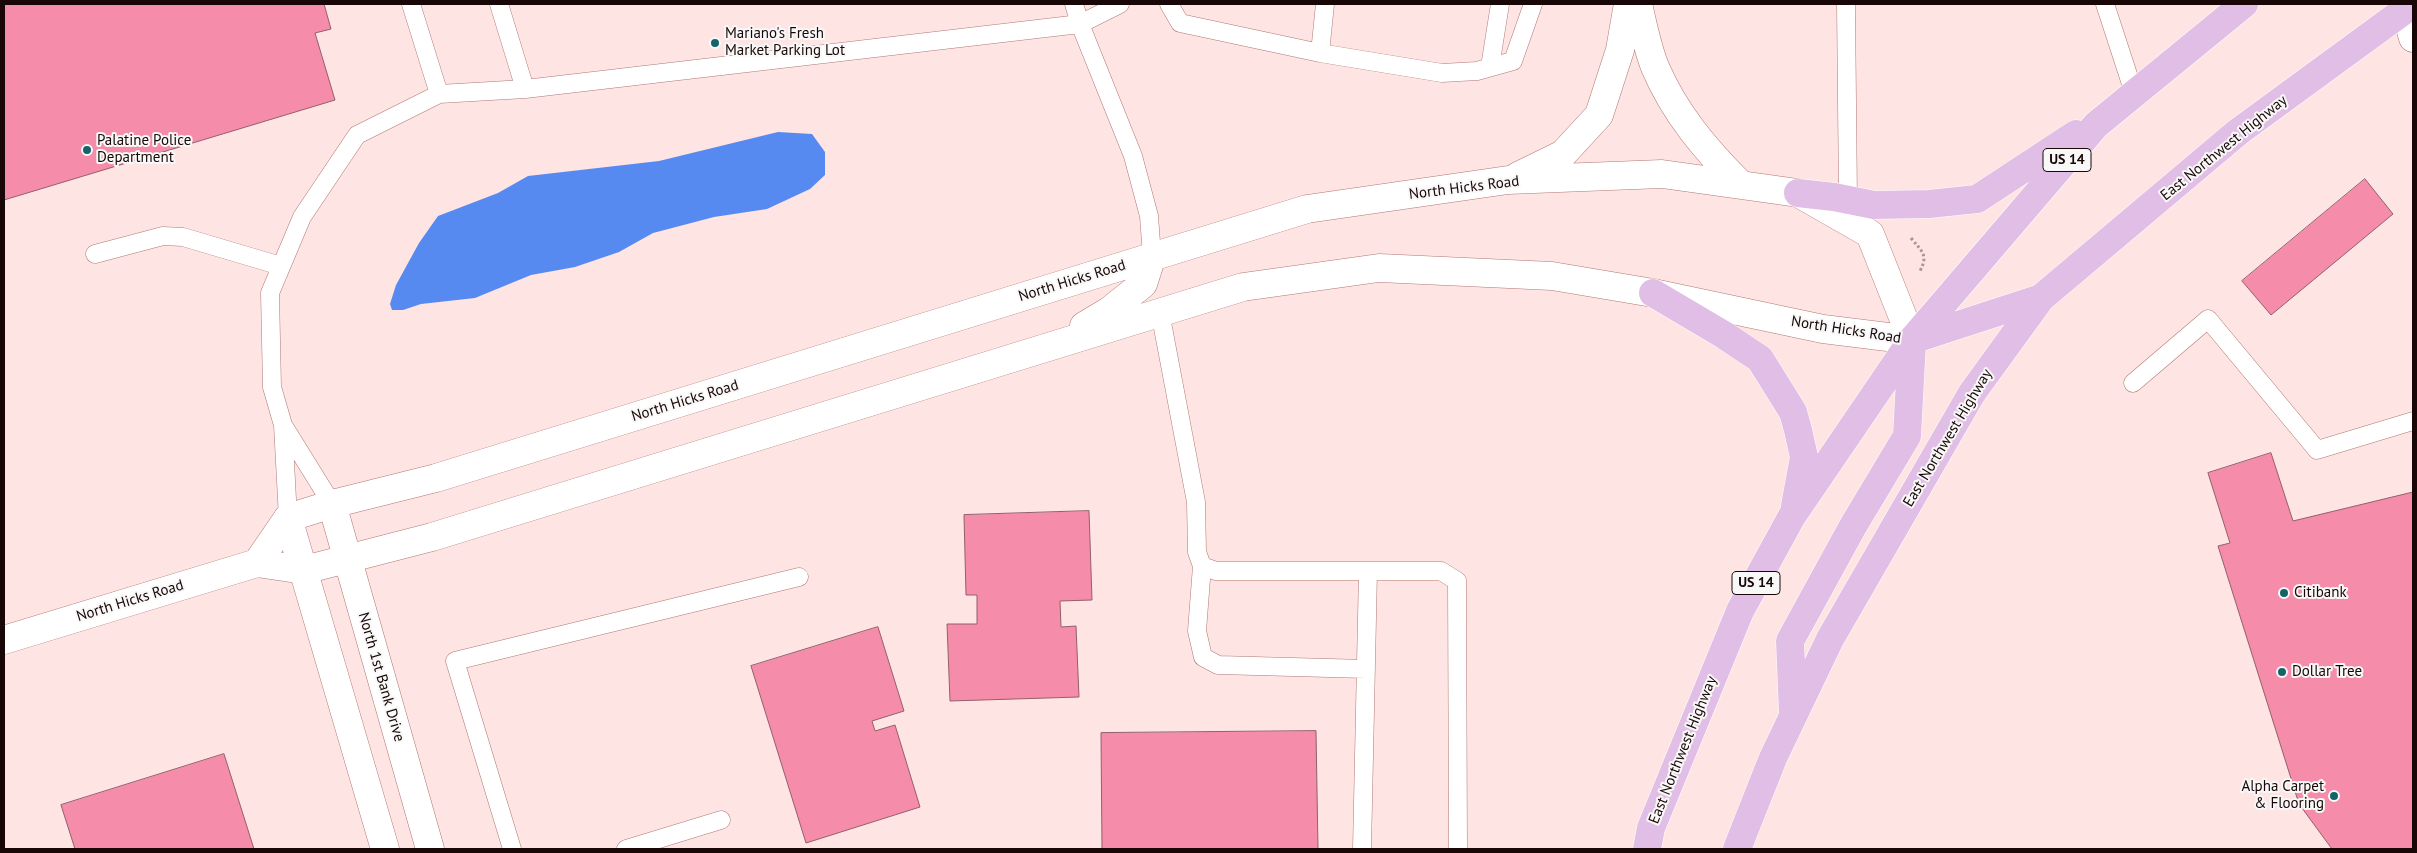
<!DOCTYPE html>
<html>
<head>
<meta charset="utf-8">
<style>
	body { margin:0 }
	#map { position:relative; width:2417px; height:853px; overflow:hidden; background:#fee4e2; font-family:"PT Sans",sans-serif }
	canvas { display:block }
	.frame { position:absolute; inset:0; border:5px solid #190606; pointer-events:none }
</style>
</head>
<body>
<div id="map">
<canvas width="2417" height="853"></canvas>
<div class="frame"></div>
</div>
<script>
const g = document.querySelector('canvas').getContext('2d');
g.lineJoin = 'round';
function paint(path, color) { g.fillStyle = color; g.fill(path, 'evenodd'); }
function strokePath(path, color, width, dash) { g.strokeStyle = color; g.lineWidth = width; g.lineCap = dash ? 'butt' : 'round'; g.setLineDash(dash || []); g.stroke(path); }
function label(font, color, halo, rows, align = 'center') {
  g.font = font + ' "PT Sans",sans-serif'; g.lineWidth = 4; g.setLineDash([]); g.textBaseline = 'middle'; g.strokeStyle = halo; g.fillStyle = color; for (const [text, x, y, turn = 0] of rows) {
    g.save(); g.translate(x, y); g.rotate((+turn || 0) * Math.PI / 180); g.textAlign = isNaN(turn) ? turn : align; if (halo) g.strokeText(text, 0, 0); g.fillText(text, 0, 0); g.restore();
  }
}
const water = new Path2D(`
	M778,132L812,134L825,152V175L810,189L767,209L714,217L653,233L619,252L575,267L531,275L475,298L421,304L403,310H392L390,304L396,285L419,243L438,216L498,193L528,176L659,161Z`);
const building = new Path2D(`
	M4,4H324L331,29L315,33L335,100L4,200Z
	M2365,179L2393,214L2271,315L2242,281Z
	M2271,453L2293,521L2413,492V849H2332L2299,804L2218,546L2230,543L2208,473Z
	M1089,511L1092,600L1060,601L1061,627L1076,626L1079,697L950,701L947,624H977V595H966L964,515Z
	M878,627L904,711L872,721L875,731L895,725L920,807L806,843L751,666Z
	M1316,731L1318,849H1102L1101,733Z
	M224,754L254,849H75L61,805Z`);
const path = new Path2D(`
	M1911,238C1921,251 1929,254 1920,271`);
const lane = new Path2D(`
	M411,4L439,94
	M499,4L525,89
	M1074,4L1080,24L1133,156L1149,216L1152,256
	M1169,4L1180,23L1320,53L1325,4
	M1846,4L1848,200
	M2105,4L2134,93
	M1320,53L1442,73L1477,71L1513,61L1533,4
	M1490,67L1500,4
	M95,254L163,236L183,237L281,266
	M1160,312L1196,502L1197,552L1202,566L1216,571H1441L1457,581L1458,849
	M2133,383L2208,319L2317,450L2413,421
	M283,425L332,504
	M288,518L283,425L272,387L270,293L302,217L357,135L439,94L525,89L1080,24L1120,4
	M1202,566L1197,631L1203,657L1218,665L1366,669
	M512,849L455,661L799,577
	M626,849L721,820
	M1362,849L1368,571`);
const street = new Path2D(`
	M2405,10L2413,38
	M332,504L430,849
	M288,518L385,849`);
const secondary = new Path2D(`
	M1638,4C1643,25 1647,47 1655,67C1675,114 1706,150 1741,185
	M1518,176L1563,154L1599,115L1620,50L1628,4
	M1084,326L1109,311L1143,284L1152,256
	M4,640L257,563L304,570L432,537L1243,287L1379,268L1552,276L1653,293L1823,329L1912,340L1870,234L1798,193L1662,174L1508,180L1307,209L436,478L332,504L288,518L257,563`);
const primary = new Path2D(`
	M1798,193L1834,197L1874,205L1929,204L1977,199L2076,134
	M1653,293L1724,335L1760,359L1793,412L1798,430L1804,457L1795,506
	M1912,340L2041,298
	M1793,713L1790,641L1853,526L1907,436L1912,342
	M1647,849L1651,828L1740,611L1792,516L1912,340L2096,125L2244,4
	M1737,849L1773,758L1830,639L1972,393L2041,298L2238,132L2413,4`);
const markers = [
	[715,43,5,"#146369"],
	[87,150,5,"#146369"],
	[2284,593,5,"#146369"],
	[2282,672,5,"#146369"],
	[2334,796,5,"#146369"]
];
const shields = [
	[2067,160,48],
	[1756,583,48]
];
const shieldNames = [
	["US 14",2067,160],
	["US 14",1756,583]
];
const poiNames = [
	["Mariano's Fresh",725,34],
	["Market Parking Lot",725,51],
	["Palatine Police",97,141],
	["Department",97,158],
	["Citibank",2294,593],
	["Dollar Tree",2292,672],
	["Alpha Carpet",2324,787,"right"],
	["& Flooring",2324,804,"right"]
];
const streetNames = [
	["East Northwest Highway",2224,148,-39],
	["North Hicks Road",1464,188,-7],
	["North Hicks Road",1072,281,-17],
	["North Hicks Road",1846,330,9],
	["North Hicks Road",685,401,-17],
	["East Northwest Highway",1948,438,-59],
	["North Hicks Road",130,601,-17],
	["North 1st Bank Drive",381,677,74],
	["East Northwest Highway",1683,750,-68]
];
paint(water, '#578af0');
paint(building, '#f58ca9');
strokePath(building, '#945e6c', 1);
strokePath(lane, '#b17874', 19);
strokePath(street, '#b17874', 29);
strokePath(secondary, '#b17874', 29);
strokePath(primary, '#fff', 29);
strokePath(path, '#ac9594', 3, [2.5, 2.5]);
strokePath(lane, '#fff', 18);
strokePath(street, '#fff', 28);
strokePath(secondary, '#fff', 28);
strokePath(primary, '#e1bee5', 28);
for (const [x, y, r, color] of markers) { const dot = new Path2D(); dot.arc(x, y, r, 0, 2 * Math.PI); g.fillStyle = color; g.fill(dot); strokePath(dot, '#f8f8f8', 2); }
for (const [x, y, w] of shields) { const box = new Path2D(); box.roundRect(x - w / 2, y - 11.5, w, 23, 4); g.fillStyle = '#f8f8f8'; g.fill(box); strokePath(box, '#190606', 1); }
label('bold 14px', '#190606', null, shieldNames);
label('15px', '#190606', '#f8f8f8', poiNames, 'left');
label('15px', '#190606', '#f8f8f8', streetNames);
</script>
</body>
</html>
